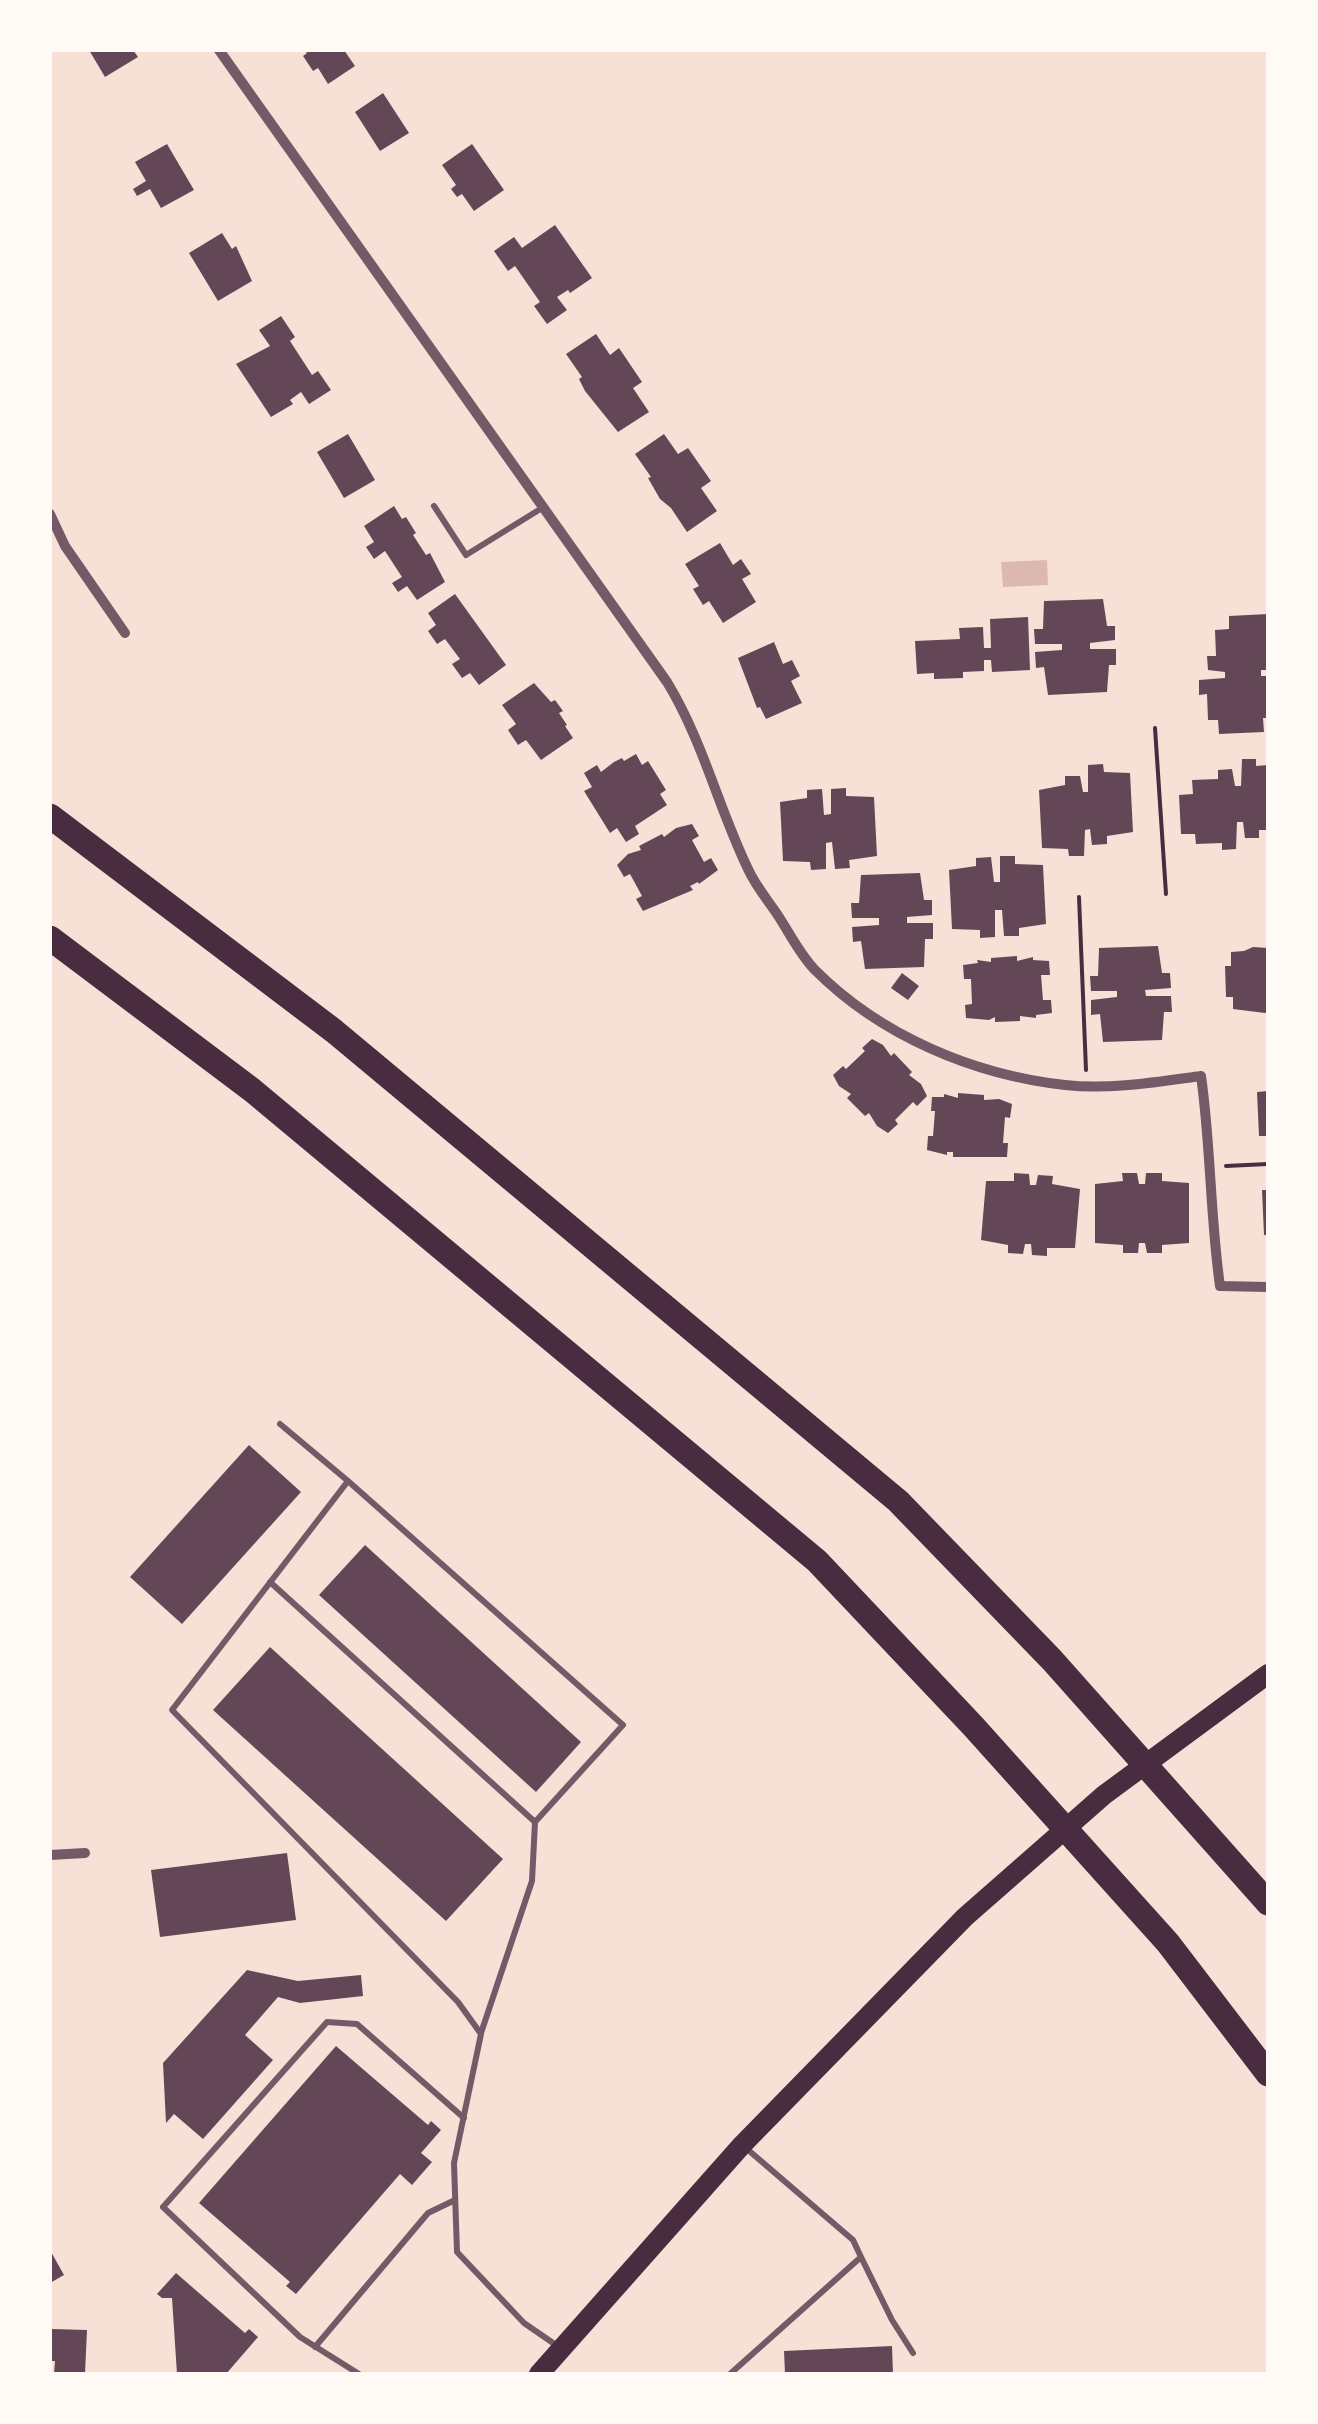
<!DOCTYPE html>
<html>
<head>
<meta charset="utf-8">
<style>
	body { margin:0 }
	#map { position:relative; width:1318px; height:2424px; overflow:hidden; background:#f7e1d7; font-family:"Open Sans",sans-serif }
	canvas { display:block }
	.frame { position:absolute; inset:0; border:52px solid #fffaf5; pointer-events:none }
</style>
</head>
<body>
<div id="map">
<canvas width="1318" height="2424"></canvas>
<div class="frame"></div>
</div>
<script>
const g = document.querySelector('canvas').getContext('2d');
g.lineJoin = 'round';
function paint(path, color) { g.fillStyle = color; g.fill(path, 'evenodd'); }
function strokePath(path, color, width, dash) { g.strokeStyle = color; g.lineWidth = width; g.lineCap = dash ? 'butt' : 'round'; g.setLineDash(dash || []); g.stroke(path); }
const water = new Path2D(`
	M1047,560L1048,585L1003,587L1001,562Z`);
const building = new Path2D(`
	M89,50H133L138,57L105,77Z
	M305,50H344L355,66L328,84L318,68L313,71L303,56L307,53Z
	M383,93L409,133L380,151L355,112Z
	M167,144L194,190L161,208L150,189L137,196L133,189L146,181L135,162Z
	M472,144L504,190L474,211L462,194L457,197L451,189L456,185L442,165Z
	M555,225L592,278L570,293L568,290L557,297L567,310L547,324L534,306L540,302L515,266L508,271L494,251L514,237L522,248Z
	M222,233L232,249L236,246L252,281L218,301L189,253Z
	M281,316L295,337L290,341L312,375L318,371L331,390L309,404L301,392L290,400L293,404L271,417L236,364L270,346L259,330Z
	M596,334L610,355L619,348L642,382L633,388L649,412L618,432L585,391L579,379L582,377L566,354Z
	M348,434L375,480L344,498L317,452Z
	M664,434L678,454L688,448L711,481L701,488L717,511L687,532L671,508L660,499L648,478L651,477L635,454Z
	M394,506L402,519L406,517L416,533L413,535L426,555L430,553L445,582L417,600L407,586L398,592L392,583L402,577L385,551L374,559L366,547L374,542L364,526Z
	M720,543L733,565L741,559L751,574L742,579L756,602L723,623L709,601L703,605L693,589L699,586L685,564Z
	M455,594L506,665L479,685L470,673L462,678L452,664L460,659L445,639L437,644L428,631L436,625L428,613Z
	M1103,599L1107,626H1115V640L1090,643V649H1116V665H1109L1107,692L1048,695L1044,667L1036,668L1035,652L1062,650V644H1035L1034,629H1043L1044,601Z
	M1268,614V670H1261V676H1268V718H1263L1264,732L1219,734L1218,720H1208L1207,694L1199,695V680L1225,678V672L1208,670L1207,656H1216L1215,630L1229,629V616Z
	M1028,617L1030,670L992,672L991,660H984V671L963,672V678L934,679V673L917,674L915,641L960,639L959,628L983,627L984,648H991L990,619Z
	M774,642L783,664L792,660L800,676L791,681L802,703L766,719L760,707L757,708L738,658Z
	M534,683L551,702L555,700L563,711L559,713L567,725L565,726L573,738L541,760L526,740L518,745L508,730L516,724L502,705Z
	M636,754L642,765L648,761L666,790L660,794L667,805L635,826L639,834L626,842L617,828L610,833L584,791L592,787L584,773L597,765L601,772L614,762L622,758L624,761Z
	M1242,759H1256V766L1268,765V830H1259V838H1245L1243,822H1237L1236,849L1222,850V843L1196,844L1195,834H1181L1179,795L1193,794L1192,780L1218,779V770L1232,769L1235,786H1241Z
	M1103,764L1104,772L1130,773L1133,832L1107,836V844L1092,845L1090,829L1085,830L1084,856H1069L1068,849L1042,848L1039,790L1065,785V776H1080L1083,792H1088V765Z
	M846,788V796L874,797L877,856L849,860L850,868L835,869L832,842L826,843V869L811,870L810,862L783,861L780,802L807,798V790L822,789L824,815L831,814V789Z
	M692,824L699,836L692,840L704,862L711,858L718,870L699,884L698,882L690,886L693,890L643,911L636,899L642,896L630,874L624,877L617,865L628,854L641,850L639,846L662,834L664,837L676,828Z
	M1000,856H1015V864L1043,865L1046,924L1019,928V936H1004L1002,910H995V937L980,938V930L952,929L949,870L976,866V858L991,857L994,882H1000Z
	M920,873L924,900H932V915L907,917V923H933V939H925L924,967L865,969L861,941L853,942L852,927L879,925V918H852L851,903H859L861,875Z
	M1158,946L1162,973H1170L1171,988L1145,990L1146,996H1171L1172,1012H1164L1162,1040L1103,1042L1100,1014L1091,1015V1000L1117,997V991H1091L1090,976H1098L1099,948Z
	M1253,947L1268,948V1012L1265,1013L1233,1009V997H1226L1225,966H1231V952L1244,951Z
	M1017,956V961L1033,957V960L1049,961L1050,975H1041L1043,1000H1051L1052,1013L1036,1015V1018L1020,1016V1021L995,1022V1017L989,1020L966,1018L965,1005L972,1004L971,979H964L963,965L978,963L977,960L991,962V958Z
	M902,973L919,986L908,1000L891,988Z
	M872,1039L883,1045L891,1056L894,1053L912,1072L909,1075L921,1084L927,1096L917,1106L913,1102L895,1120L898,1124L888,1133L877,1126L869,1113L865,1116L847,1098L851,1094L839,1086L833,1075L843,1066L846,1069L865,1051L862,1048Z
	M1268,1091V1136H1259L1257,1092Z
	M958,1093L984,1095V1100L999,1099L1012,1104L1010,1118L1005,1117L1003,1143H1008L1007,1157H953V1152H947V1155L927,1150L928,1136H933L935,1111H931L932,1097H944V1094L958,1098Z
	M1014,1173L1029,1174L1030,1185H1036L1038,1175L1053,1176L1052,1184L1080,1189L1075,1248H1047V1256L1032,1255L1031,1244H1025L1023,1254L1008,1253V1245L981,1240L986,1181H1014Z
	M1122,1173H1137L1139,1184H1145L1146,1173H1162V1181L1189,1183V1243L1162,1245V1253H1147L1145,1243H1139L1138,1253H1123V1245L1095,1243V1184L1123,1181Z
	M1262,1190H1268V1235H1264Z
	M249,1445L301,1492L182,1624L130,1577Z
	M365,1545L581,1742L536,1792L319,1595Z
	M270,1647L503,1859L446,1921L213,1710Z
	M287,1853L296,1920L160,1937L151,1870Z
	M247,1970L298,1981L361,1975L363,1996L300,2003L278,1997L245,2035L273,2060L203,2139L174,2114L166,2123L163,2063Z
	M336,2046L428,2125L431,2121L441,2130L421,2153L432,2162L412,2185L400,2174L296,2294L286,2286L290,2282L199,2203Z
	M50,2250L64,2275L50,2283Z
	M176,2273L245,2333L249,2329L258,2337L226,2374H177L172,2298H162L157,2294Z
	M52,2329L87,2330L85,2374H54L55,2361H51Z
	M892,2346L893,2374H785L784,2351Z`);
const path = new Path2D(`
	M1155,728L1166,894
	M1079,897L1086,1070
	M1226,1166L1268,1164`);
const service = new Path2D(`
	M434,506L466,555L542,508
	M280,1424L348,1481L172,1710L458,2002L481,2034L454,2163L457,2252L524,2323L556,2345
	M270,1582L535,1822L623,1725L348,1481
	M481,2033L532,1881L535,1822
	M861,2257L892,2320L913,2353
	M315,2347L428,2213L455,2200
	M359,2374L300,2337L163,2207L327,2022L357,2024L464,2118
	M730,2374L861,2257L853,2240L747,2149`);
const minor = new Path2D(`
	M219,50L667,682C703,741 718,807 748,869C755,885 767,899 777,914C789,932 800,955 815,970C881,1036 974,1075 1065,1085C1110,1090 1157,1082 1201,1076C1211,1146 1210,1216 1220,1286L1268,1287
	M50,514L65,546L125,633
	M50,1855L85,1853`);
const secondary = new Path2D(`
	M539,2374L742,2145L965,1917L1104,1795L1268,1674`);
const motorway = new Path2D(`
	M50,816L334,1031L898,1501L1052,1660L1268,1903
	M50,938L252,1090L817,1561L973,1726L1168,1943L1268,2074`);
paint(water, '#dcb8b0');
paint(building, '#644757');
strokePath(path, '#4a2c40', 4);
strokePath(service, '#755966', 6);
strokePath(minor, '#755966', 10);
strokePath(secondary, '#4a2c40', 20);
strokePath(motorway, '#4a2c40', 25);
</script>
</body>
</html>
